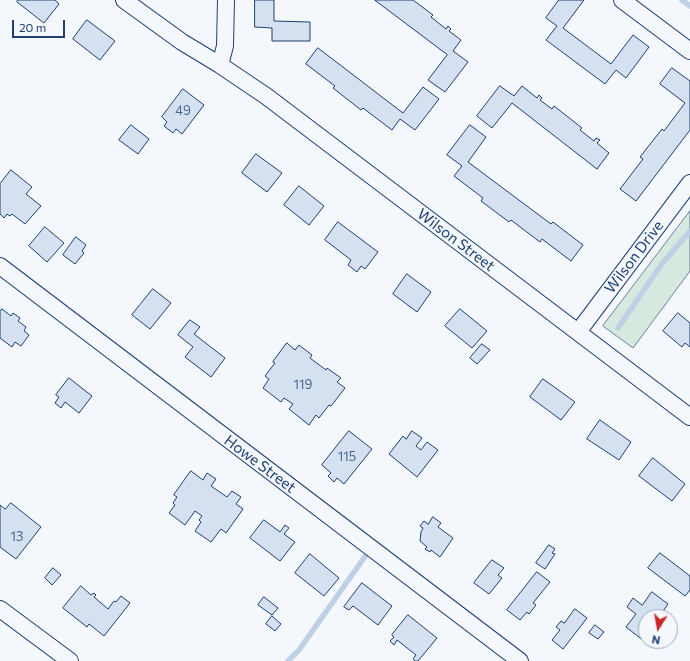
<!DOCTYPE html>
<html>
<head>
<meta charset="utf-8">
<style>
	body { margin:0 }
	#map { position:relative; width:690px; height:661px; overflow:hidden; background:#f4f7fb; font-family:Commissioner,sans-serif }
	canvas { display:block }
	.north { position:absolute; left:638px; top:609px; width:40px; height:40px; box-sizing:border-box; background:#f4f7fb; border:1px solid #9eadc5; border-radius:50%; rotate:191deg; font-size:11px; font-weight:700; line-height:16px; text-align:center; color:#1d3f73 }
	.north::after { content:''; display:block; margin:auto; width:14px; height:18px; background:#c62828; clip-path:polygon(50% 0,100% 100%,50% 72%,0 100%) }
	.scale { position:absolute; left:12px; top:20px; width:53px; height:18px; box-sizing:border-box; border:2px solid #1d3f73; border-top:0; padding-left:5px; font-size:12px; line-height:14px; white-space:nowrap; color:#1d3f73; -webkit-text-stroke:3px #f4f7fb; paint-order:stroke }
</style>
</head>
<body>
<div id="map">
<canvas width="690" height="661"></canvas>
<div class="north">N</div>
<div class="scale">20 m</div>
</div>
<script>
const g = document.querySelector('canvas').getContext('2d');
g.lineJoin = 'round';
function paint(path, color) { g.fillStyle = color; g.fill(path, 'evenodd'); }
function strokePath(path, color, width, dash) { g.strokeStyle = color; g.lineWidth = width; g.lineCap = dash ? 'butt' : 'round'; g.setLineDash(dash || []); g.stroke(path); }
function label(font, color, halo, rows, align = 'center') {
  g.font = font + ' Commissioner,sans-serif'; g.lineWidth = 3; g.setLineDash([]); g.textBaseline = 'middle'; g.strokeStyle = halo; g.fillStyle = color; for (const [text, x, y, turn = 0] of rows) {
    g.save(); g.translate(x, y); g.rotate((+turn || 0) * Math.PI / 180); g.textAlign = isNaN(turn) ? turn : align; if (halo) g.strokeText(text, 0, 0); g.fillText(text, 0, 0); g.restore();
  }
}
const green = new Path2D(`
	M690,211V271L633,348L603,326Z`);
const stream = new Path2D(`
	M682,0L690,6
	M618,328L661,265L690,231
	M288,661L299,650L371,548`);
const building = new Path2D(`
	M18,0H55L59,4L44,23L17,2Z
	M255,0H274V21L310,22V41H272V28L255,27Z
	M375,0H413L433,15L431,17L446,29L448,26L451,29L449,31L461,40L453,51L468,62L445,92L428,80L447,55Z
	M559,0H584L563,28L611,64L633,35L649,47L626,78L616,70L605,84L546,40L557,26L546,18Z
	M87,20L115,41L100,60L73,39Z
	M318,48L403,113L423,87L439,99L415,130L400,119L392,130L363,108L361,110L333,88L335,86L306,64Z
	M672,68L690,81V130L636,201L620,189L643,159L640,157L662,129L664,131L685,103L660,84Z
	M500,86L514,96L522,86L537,98L539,95L542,98L540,100L552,109L554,106L582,128L580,130L594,141L596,138L600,140L597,143L609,153L597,169L512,103L492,128L477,116Z
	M183,89L204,105L182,134L176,129L173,133L164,126L167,122L162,117Z
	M131,125L149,139L138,154L119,140Z
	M470,125L486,137L468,162L551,224L553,222L583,245L571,261L542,239L540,242L511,220L509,222L481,201L483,198L454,176L462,166L447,155Z
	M256,154L282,173L267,192L242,173Z
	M11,170L32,187L26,194L41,206L25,224L12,214L10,216L7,214L4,218L0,214V184Z
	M299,186L324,206L309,225L284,205Z
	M338,222L378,252L365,269L361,266L357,272L348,265L351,260L325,240Z
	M45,227L64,243L47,262L29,246Z
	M76,237L86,245L82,251L84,253L75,264L63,255Z
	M407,274L431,292L417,312L393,294Z
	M153,289L171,303L150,329L132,315Z
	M2,309L11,316L13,313L20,318L18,321L26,327L24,331L29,335L21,346L15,342L12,347L0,338V312Z
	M460,309L487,331L472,348L445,326Z
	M678,313L690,323V347L685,343L682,347L663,331Z
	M190,320L200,327L194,334L225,358L211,377L185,357L193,347L178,335Z
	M287,343L295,350L299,345L312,355L310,358L326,370L327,368L341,378L337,382L345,388L331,406L329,405L319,418L316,415L309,425L289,409L293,404L284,398L281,402L263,388L269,379L265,376L275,363L273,362Z
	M482,344L490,350L477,364L470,358Z
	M69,378L92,396L79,413L65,402L61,408L55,403L59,397L56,395Z
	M543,379L575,402L561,420L530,397Z
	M600,420L631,442L619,460L587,439Z
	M349,431L372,449L344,484L337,478L334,482L328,476L331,473L322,465Z
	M412,431L422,438L416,446L421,450L427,442L438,450L417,477L389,454L403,436L406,439Z
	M653,458L685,484L672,501L639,476Z
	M191,471L203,480L207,473L216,479L211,486L227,497L232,491L241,497L236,504L243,509L226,533L221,529L211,542L195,531L201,522L199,520L202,516L195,511L185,525L169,513L175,505L173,503L177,497L174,495Z
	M11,503L41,527L16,559L0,547V505L5,509Z
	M433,517L441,523L438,527L453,538L440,557L431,550L430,552L425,549L427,547L420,541L421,532L423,528L420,526L424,521L428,524Z
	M264,520L280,532L285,525L289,528L284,534L295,542L280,561L250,538Z
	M549,545L555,549L552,553L555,554L545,569L536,563Z
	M660,553L690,576V590L685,596L648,568Z
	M310,554L339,578L324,596L295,573Z
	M492,560L504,568L498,575L502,578L489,594L474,583Z
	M53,568L61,575L52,585L45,578Z
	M537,572L550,582L533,603L536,605L529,614L527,612L520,620L507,610Z
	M362,583L392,606L378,625L353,606L349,610L344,607Z
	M81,586L91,595L94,593L96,595L94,597L108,609L114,601L116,602L121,596L130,603L104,636L89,624L87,627L63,608Z
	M652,592L668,604L659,617H646V638L644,641L626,627L636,614L627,607L633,598L642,605Z
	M264,597L278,608L272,615L258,605Z
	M575,609L587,618L563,649L552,640L560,630L556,627L561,621L564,623Z
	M408,615L437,638L418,661H415L413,659L416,655L397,640L394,645L390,641L394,637L392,635Z
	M272,616L281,624L275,631L266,624Z
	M595,625L604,632L598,639L589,633Z`);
const minor = new Path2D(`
	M124,0L182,42L220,65L266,96L690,417
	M622,0L690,51
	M220,65L225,46L226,0
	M0,266L520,661
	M578,332L690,183
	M0,609L70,661`);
const numberNames = [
	["49",183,111],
	["119",303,385],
	["115",347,457],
	["13",17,537]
];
const streetNames = [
	["Wilson Street",456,240,37],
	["Wilson Drive",634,257,-53],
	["Howe Street",260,464,37]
];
paint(green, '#d7e8df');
strokePath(green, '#687fa3', 1);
strokePath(stream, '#bed0e5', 5.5);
paint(building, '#d5e0f0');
strokePath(building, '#1d3f73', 1);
strokePath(minor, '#1d3f73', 18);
strokePath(minor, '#f4f7fb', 16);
label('13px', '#4b6792', null, numberNames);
label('15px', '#1d3f73', '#f4f7fb', streetNames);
</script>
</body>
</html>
